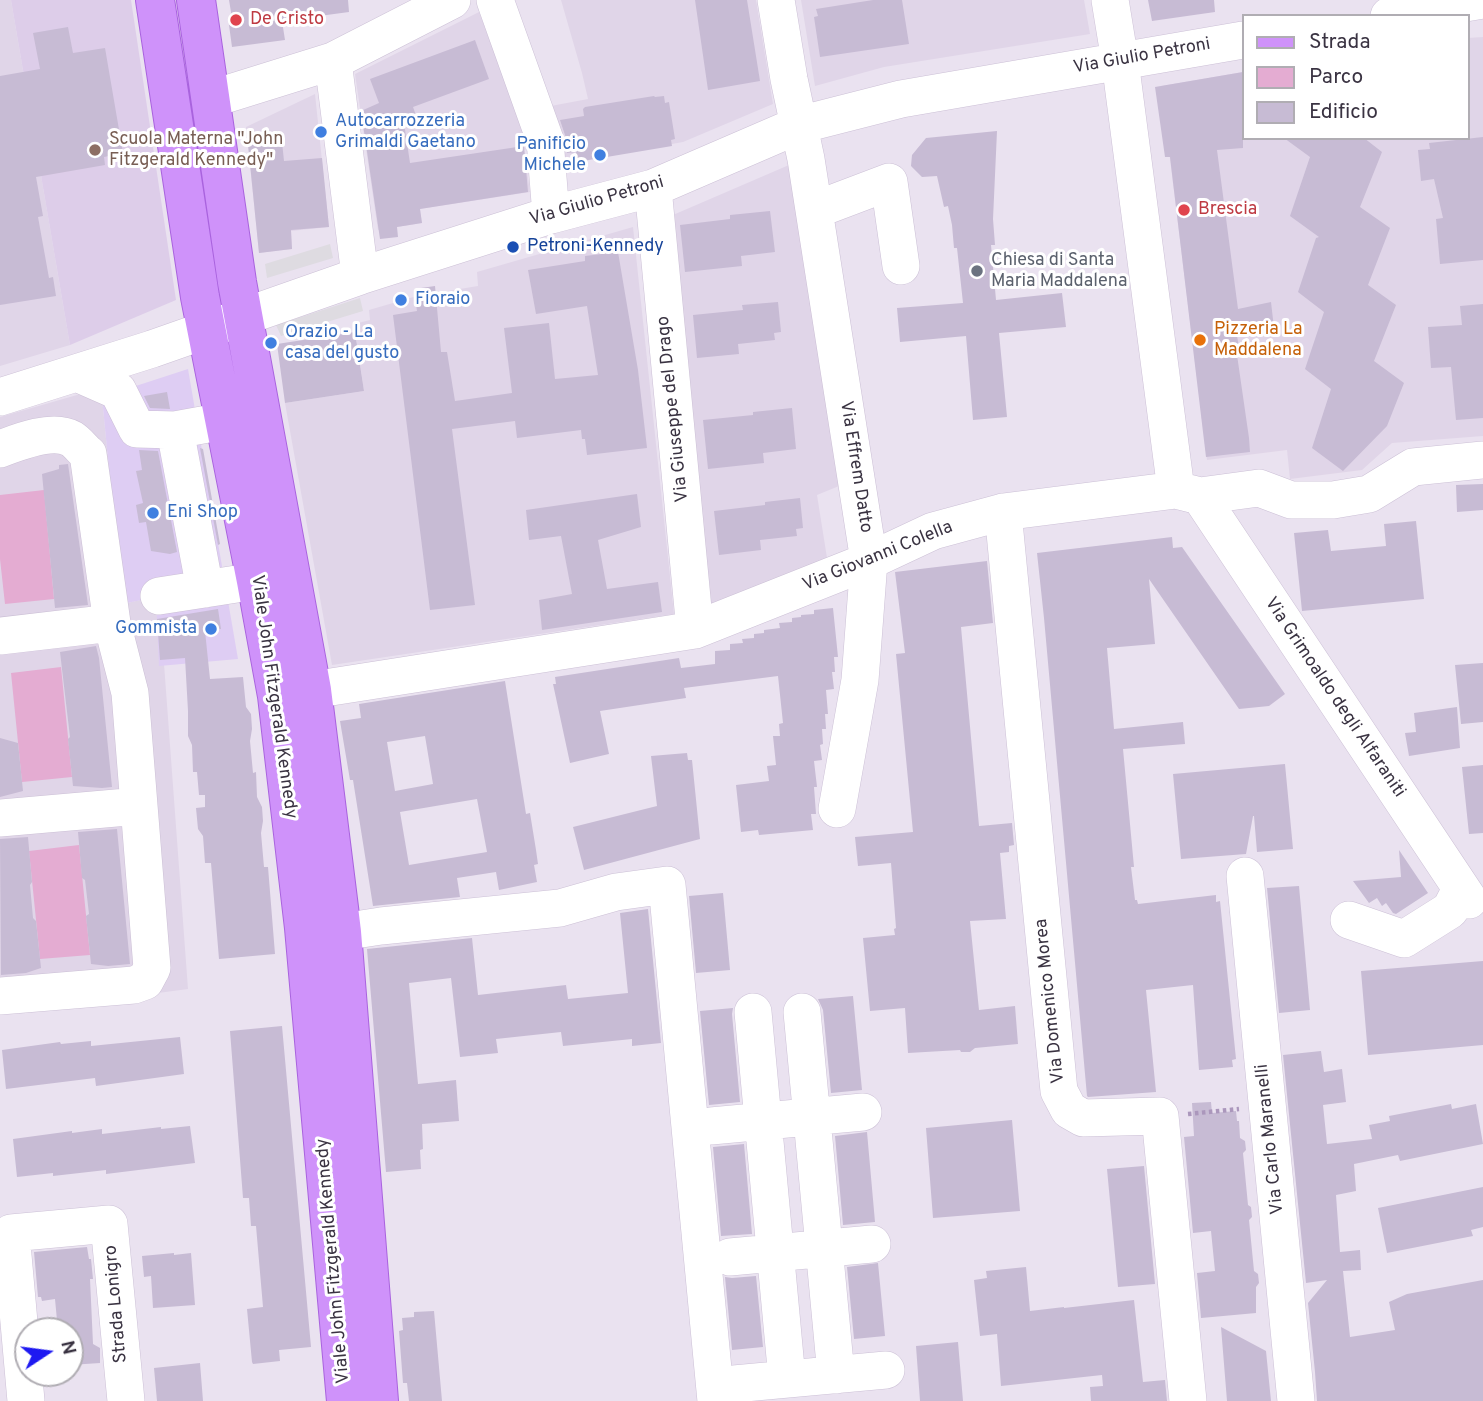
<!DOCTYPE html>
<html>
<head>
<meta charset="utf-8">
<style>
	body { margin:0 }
	#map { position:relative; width:1483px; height:1401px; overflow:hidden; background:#eae2f0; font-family:Overpass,sans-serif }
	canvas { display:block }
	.legend { position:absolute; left:1242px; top:14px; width:228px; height:126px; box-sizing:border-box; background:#fff; border:2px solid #b0adb3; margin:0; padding:9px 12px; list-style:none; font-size:21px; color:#3a3342 }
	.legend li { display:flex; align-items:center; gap:14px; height:35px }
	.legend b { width:35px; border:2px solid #b0adb3 }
	.north { position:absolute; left:14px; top:1317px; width:70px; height:70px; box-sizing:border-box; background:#fff; border:2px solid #b0adb3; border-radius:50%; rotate:77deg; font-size:19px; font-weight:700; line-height:28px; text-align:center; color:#3a3342 }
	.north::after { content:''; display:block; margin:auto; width:24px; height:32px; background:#1e19f1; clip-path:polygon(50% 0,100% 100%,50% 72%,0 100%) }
</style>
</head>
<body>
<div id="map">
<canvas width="1483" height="1401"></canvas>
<ul class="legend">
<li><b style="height:9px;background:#cf92fa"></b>Strada</li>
<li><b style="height:19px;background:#e4acd2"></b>Parco</li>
<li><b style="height:19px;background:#c7bbd4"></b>Edificio</li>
</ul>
<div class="north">N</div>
</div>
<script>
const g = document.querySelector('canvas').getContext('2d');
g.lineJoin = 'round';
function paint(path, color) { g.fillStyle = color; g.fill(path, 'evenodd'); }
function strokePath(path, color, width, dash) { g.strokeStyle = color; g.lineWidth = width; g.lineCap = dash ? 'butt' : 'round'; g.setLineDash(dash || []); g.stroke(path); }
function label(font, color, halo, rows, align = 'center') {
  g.font = font + ' Overpass,sans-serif'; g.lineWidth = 6; g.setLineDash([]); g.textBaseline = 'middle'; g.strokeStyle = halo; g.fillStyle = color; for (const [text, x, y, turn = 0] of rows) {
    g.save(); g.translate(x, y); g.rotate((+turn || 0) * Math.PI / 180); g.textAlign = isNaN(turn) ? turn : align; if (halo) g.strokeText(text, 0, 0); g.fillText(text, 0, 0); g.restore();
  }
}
const residential = new Path2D(`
	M0,0H11L70,345L0,366Z
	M561,0H756L773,104L683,142L557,165L540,108L588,99L582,73Z
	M801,0H1084L1090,34L884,67L815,86Z
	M479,12L531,149L524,150L530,192L420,209L422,223L378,230L355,74Z
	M1483,37V436L1392,443L1362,470L1290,479L1287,450L1207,460L1161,86L1243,72V138H1467V38Z
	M315,94L329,227L291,231L292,249L259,253L246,127Z
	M789,165L839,486L817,495L827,558L708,605L666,218Z
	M633,227L674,614L332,665L285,403L364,391L354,324L370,320L369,310L417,296L478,286L477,272Z
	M91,391L102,397L122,604L159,596L188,989L0,1014V417Z`);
const commercial = new Path2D(`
	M188,369L238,659L159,666L156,597L122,604L102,397Z`);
const education = new Path2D(`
	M11,0H131L176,300L70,345Z`);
const green = new Path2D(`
	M44,490L54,599L5,604L0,559V495Z
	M61,667L72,777L22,782L11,673Z
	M79,845L90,955L40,959L29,851Z`);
const parking = new Path2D(`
	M330,244L333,258L267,278L265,264Z
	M360,298L363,311L281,336L276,325Z`);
const building = new Path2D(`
	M229,0H348L349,12L282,21L285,40L232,47L229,25L233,24Z
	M695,0H747L760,81L708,90Z
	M873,0H902L909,44L820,57L814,17L818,16L816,9Z
	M1148,0H1214L1215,12L1152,21Z
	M68,27L73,53L105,48L123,153L104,157L105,165L36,177L43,216L38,217L49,278L53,277L56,296L0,305V76L40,69L33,33Z
	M475,40L489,79L413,107L417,118L404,123L410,163L524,146L528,192L420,209L422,223L397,227L398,237L380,239L361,111L379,103L370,79Z
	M1243,72V148L1217,150L1238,309L1271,302L1274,328L1237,336L1239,347L1236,348L1249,438L1250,452L1206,457L1170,157H1165L1155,87Z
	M654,96L655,97L664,96L665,103L669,102L675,139L671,140L672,146L577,162L576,152L567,153L566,138L560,120L584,116L583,109L585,107Z
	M997,131L993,219L995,245H991L996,300L1062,293L1066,327L999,333L1007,417L973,420L966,336L900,342L897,308L963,303L957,248H954L952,225L948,206L944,207L937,176L922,177L911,166L912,155L926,138Z
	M1483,137V260L1440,264L1436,219L1443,218L1434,179L1421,181L1418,150L1430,149L1429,143Z
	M1284,138H1364L1382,152L1360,207L1390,228L1368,285L1396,305L1374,361L1404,383L1387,426L1343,471L1312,448L1331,389L1305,369L1324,312L1298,292L1316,238L1319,237L1290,216L1310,157Z
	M282,142L284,161L322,158L329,227L291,230L292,249L259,253L248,144Z
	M770,211L775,252L741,256L742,266L685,272L680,225L730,219V215Z
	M618,252L638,370L647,448L587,455L585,439H582L581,430L517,438L515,421L452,429L475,605L430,610L393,315L417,311L414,289L435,286L441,352H447L455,401L512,393L504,328L549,323L555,379L598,375L587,306L536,314L528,270L585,261V256Z
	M778,302L781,332L774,333L775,340L738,344L739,354L697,358L693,315L743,310L742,305Z
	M1483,304V418L1456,420L1451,367L1431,368L1428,327L1462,325L1460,306Z
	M355,332L364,391L285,403L277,344Z
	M167,392L170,409L150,408L144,396Z
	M792,408L796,449L763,453L764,463L708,469L703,420L753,415V412Z
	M200,448L203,449L220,544L218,545Z
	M139,450L158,451L177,552L170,554L151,551L146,522L139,523L136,505L143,503L136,471L142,470Z
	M68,464L88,605L55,608L42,474L59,469V465Z
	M1483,484V510L1457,512L1456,485Z
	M637,494L641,527L598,540L607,589L658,582L662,612L542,630L539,600L572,594L561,536L529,540L526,510Z
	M800,498L803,528L796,529L797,536L760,540L761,550L719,555L714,511L765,505V502Z
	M1416,521L1424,599L1302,611L1294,533L1328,530L1331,551L1386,546L1384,524Z
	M1172,537L1173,548L1182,547L1285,694L1269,706L1239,709L1149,579L1155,644L1107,648L1114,729L1183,722L1185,744L1123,749L1134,867H1131L1135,900H1137L1138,904L1216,895V902L1220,901L1236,1059L1232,1060L1233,1067L1199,1070L1193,985L1146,990L1156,1092L1088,1097L1087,1096L1044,618L1037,553Z
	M987,561L993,623L961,627L979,826L1012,823L1014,845L1009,846V852L1000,853L1006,919L970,921L979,1010L1015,1006L1018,1044L975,1048L970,1052H961L960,1050L908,1053L905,1008L870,1011L863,938L895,935L894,929L896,928L891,863L858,866L855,837L913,832L896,654L905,653L895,572Z
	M833,608L838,657H834L835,672H832L834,689L826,690L828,714H825L826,729H822L823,744L820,745L822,760L814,761L817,787H814L816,814H811L813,830L759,835L758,830L741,832L736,785L769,781L767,766L776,765L773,736H780L779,724L783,723L778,676L684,688L686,698L600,711L609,754L570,763L553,684H556L555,677L679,658L681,668L715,664V651L730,650V644L743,643L742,639L754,638V634L764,633V630L780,628L779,623L792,622V618L801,617V615L814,614V610Z
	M218,609L221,629L205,631L210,679L243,677L246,707L251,714L252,729L250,741L253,773L256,772L257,797L262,807L263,821L261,833L264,867H268L275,954L219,959L211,863H205L203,836L198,829L196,808L205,807V795H199L197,772H193L192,745L188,736V711L185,658L160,660L157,619Z
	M96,646L99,658L112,787L102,788L73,786L68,739L70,737L60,652Z
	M1483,663V722L1461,724L1455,665Z
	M505,681L526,814L530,813L536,850L538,864L534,865L537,882L499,890L496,872L457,878L460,897L373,906L353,780H350L340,721L361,718L359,704ZM425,736L433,784L395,791L387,742ZM477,799L487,852L409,865L400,812Z
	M1457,707L1460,748L1409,756L1405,733L1416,732L1414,713Z
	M0,738L18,743L23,791L0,797Z
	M687,753L688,760H692L700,839L584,870L573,827L657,806L651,756Z
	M1285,764L1293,849L1257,852L1254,816H1253L1246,854L1181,859L1173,774Z
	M1483,765V833L1469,834L1462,767Z
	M117,829L130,964L108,966L91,964L86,916L89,914L85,880L82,878L78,832Z
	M28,837L32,882L30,885L33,918L36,921L41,968L26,973L1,975L0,839Z
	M1399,850L1428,893L1396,914L1393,913L1386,903L1382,906L1377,898L1369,903L1353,881L1401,877Z
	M1299,886L1310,1010L1279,1013L1267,888Z
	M723,893L730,970L696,973L689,896Z
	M648,909L661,1043L632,1046V1039L563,1046L561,1032L496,1039L498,1053L460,1057L451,978L409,983L418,1084L456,1080L459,1121L422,1124L423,1149L420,1150L421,1169L386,1172L367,949L472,938L478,995L566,985L568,999L628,993L620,913Z
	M1483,961V1045L1368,1055L1361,971Z
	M853,996L862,1090L831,1093L823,1010L818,999Z
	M733,1008L732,1014L740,1102L709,1105L700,1011Z
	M282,1026L311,1347L279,1350L280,1361L253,1364L252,1362L247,1309L263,1307L256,1226H251L249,1198H243L230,1031Z
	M180,1037L184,1074L96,1086L95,1078L6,1089L2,1050L60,1042L61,1044L91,1041V1046Z
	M1321,1051L1324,1072L1342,1069L1346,1102L1323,1105L1327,1144L1372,1139L1369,1125L1390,1121L1389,1116L1451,1104L1452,1109L1476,1104L1483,1144L1400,1161L1398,1155L1354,1164L1356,1191L1336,1195L1340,1252L1360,1250L1361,1270L1343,1271L1350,1337L1395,1330L1389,1302L1407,1294L1483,1280V1401H1317L1315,1372L1308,1303L1327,1280L1306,1283L1283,1055Z
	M1211,1102L1212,1113L1236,1111L1237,1121H1239L1240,1138L1245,1141L1246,1150L1243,1153L1248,1205L1251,1207L1252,1217L1249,1220L1254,1271L1258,1274L1259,1283L1256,1287V1313L1201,1318L1197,1273L1215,1271L1211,1231L1193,1233L1184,1137L1194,1136L1192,1103Z
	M1012,1120L1020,1211L933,1218L926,1128Z
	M190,1126L195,1163L106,1174V1170L53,1176V1173L17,1177L13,1139L72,1131V1133L102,1129V1134L161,1127V1129Z
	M867,1132L875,1222L843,1225L835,1136Z
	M744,1144L752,1234L721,1236L713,1147Z
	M1144,1166L1155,1284L1118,1287L1107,1169Z
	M1483,1187V1227L1471,1230L1473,1236L1387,1253L1378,1208Z
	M87,1247L89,1259H91L93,1279H90L93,1344L100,1348V1363L70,1365V1331H58L55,1299L42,1301L41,1297H38L34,1252Z
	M174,1253V1255L191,1253L195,1305L153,1308L151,1276L144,1277L142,1256Z
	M878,1263L885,1336L854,1339L847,1267Z
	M1026,1267L1030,1311L1064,1307V1308L1134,1300L1143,1382L1165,1380L1167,1401H1091L1090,1387L1103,1386L1102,1375L1001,1386L997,1334L980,1336L974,1280L987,1278L986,1271Z
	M756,1276L763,1347L732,1350L725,1277L732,1278Z
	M434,1311L442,1401H409L407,1383H403L399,1331L403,1330L402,1318L414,1317V1312Z
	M1221,1327L1266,1351L1271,1401H1227Z
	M958,1342L963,1401H920L916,1346Z
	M200,1363L203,1401H157L154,1368Z`);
const path = new Path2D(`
	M1188,1114L1239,1109`);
const minor = new Path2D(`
	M495,0L545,140L551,215
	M776,0L789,79L806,159L869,561L860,680L837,809
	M1110,0L1120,61L1176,490
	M1389,16L1483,0
	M333,61L360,276
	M211,99L333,61L452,0
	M653,188L695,630
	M815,210L889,182L901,266
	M77,373L118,391L137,429L175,430L224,421
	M0,397L152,349L360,276L551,215L653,188L799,125L901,99L1243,40
	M175,430L205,589
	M0,449C18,442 53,428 72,439C77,442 83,450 88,454L112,623L130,693L152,968L145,981L134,985L0,996
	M1200,496L1469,900
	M1003,512L1059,1091L1069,1110L1083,1118L1160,1116L1188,1401
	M159,596L256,581
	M0,636L112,623
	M312,690L695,630L869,561L933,531L1003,512L1176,490L1200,496L1259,488L1291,500H1333L1369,494L1413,467L1483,460
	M0,818L139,806
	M1245,876L1296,1401
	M1349,920L1404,939L1450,910L1461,889
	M342,932L381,926L560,908L616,892L667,885L716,1401
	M753,1012L787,1379
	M802,1012L836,1375
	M711,1126L863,1112
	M730,1257L872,1244
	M734,1384L886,1370
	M26,1401L11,1233L109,1224L126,1401`);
const major = new Path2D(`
	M155,0L200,297L256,581L277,696L304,928L346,1401
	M196,0L237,282L312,690L342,932L379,1401`);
const markers = [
	[236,20,7,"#e0444e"],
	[321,132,7,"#3f7fe0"],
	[95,150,7,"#8d6e63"],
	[600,155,7,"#3f7fe0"],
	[1184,210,7,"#e0444e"],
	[513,247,7,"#1a4fb4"],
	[977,271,7,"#6b7280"],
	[401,300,7,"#3f7fe0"],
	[1200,340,7,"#e8710a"],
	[271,343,7,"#3f7fe0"],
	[153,513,7,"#3f7fe0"],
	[211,629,7,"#3f7fe0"]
];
const healthNames = [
	["De Cristo",250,20],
	["Brescia",1198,210]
];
const streetNames = [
	["Via Giulio Petroni",1142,57,-10],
	["Via Giulio Petroni",597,202,-16],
	["Via Giuseppe del Drago",674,409,-96],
	["Via Effrem Datto",855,467,81],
	["Via Giovanni Colella",878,557,-22],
	["Viale John Fitzgerald Kennedy",273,697,82],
	["Via Grimoaldo degli Alfaraniti",1334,698,56],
	["Via Domenico Morea",1051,1001,-96],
	["Via Carlo Maranelli",1271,1139,-96],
	["Viale John Fitzgerald Kennedy",334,1261,-95],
	["Strada Lonigro",117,1304,-95]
];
const shopNames = [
	["Autocarrozzeria",335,122],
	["Grimaldi Gaetano",335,143],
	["Panificio",586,145,"right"],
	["Michele",586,166,"right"],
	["Fioraio",415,300],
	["Orazio - La",285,333],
	["casa del gusto",285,354],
	["Eni Shop",167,513],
	["Gommista",197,629,"right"]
];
const educationNames = [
	["Scuola Materna \"John",109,140],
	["Fitzgerald Kennedy\"",109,161]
];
const transitNames = [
	["Petroni-Kennedy",527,247]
];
const worshipNames = [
	["Chiesa di Santa",991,261],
	["Maria Maddalena",991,282]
];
const foodNames = [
	["Pizzeria La",1214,330],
	["Maddalena",1214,351]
];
paint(residential, '#e0d5e8');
paint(commercial, '#decdf3');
paint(education, '#ddcde9');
paint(green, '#e4acd2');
paint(parking, '#dedbe1');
paint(building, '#c7bbd4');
strokePath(minor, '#ccc0d6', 38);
strokePath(major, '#a963de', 40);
strokePath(path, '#ab97bc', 4.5, [3.5, 3.5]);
strokePath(minor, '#fff', 37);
strokePath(major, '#cf92fa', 38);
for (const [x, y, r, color] of markers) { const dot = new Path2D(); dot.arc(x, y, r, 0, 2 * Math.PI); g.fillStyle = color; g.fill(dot); strokePath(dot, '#fff', 2.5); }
label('18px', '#be3a42', '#fff', healthNames, 'left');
label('18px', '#3a3342', '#fff', streetNames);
label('18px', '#366cbe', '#fff', shopNames, 'left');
label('18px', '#785e54', '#fff', educationNames, 'left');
label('18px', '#164399', '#fff', transitNames, 'left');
label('18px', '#5b616d', '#fff', worshipNames, 'left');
label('18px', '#c56008', '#fff', foodNames, 'left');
</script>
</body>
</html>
